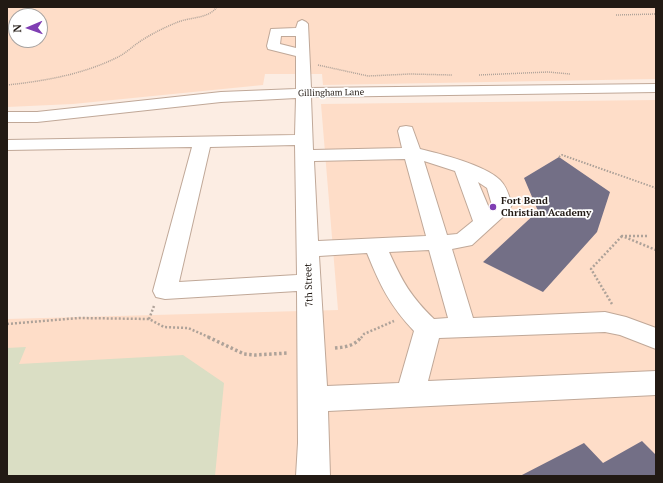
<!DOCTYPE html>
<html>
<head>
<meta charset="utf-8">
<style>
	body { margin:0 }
	#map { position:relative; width:663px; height:483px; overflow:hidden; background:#fcede3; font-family:"PT Serif",serif }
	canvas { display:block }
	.frame { position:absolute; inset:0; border:8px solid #221a14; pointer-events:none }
	.north { position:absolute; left:8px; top:8px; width:40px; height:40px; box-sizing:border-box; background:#fff; border:1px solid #a7a3a1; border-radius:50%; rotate:268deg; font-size:11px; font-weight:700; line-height:16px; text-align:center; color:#221a14 }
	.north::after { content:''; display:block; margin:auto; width:14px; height:18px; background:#7f3eb3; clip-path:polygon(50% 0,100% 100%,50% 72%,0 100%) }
</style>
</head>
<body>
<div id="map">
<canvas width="663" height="483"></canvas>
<div class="frame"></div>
<div class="north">N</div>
</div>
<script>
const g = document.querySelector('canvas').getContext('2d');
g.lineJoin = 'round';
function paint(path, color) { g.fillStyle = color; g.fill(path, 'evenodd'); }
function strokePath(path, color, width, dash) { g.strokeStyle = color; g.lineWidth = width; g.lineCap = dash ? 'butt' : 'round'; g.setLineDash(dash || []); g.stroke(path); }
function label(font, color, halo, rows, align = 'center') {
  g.font = font + ' "PT Serif",serif'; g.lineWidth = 3.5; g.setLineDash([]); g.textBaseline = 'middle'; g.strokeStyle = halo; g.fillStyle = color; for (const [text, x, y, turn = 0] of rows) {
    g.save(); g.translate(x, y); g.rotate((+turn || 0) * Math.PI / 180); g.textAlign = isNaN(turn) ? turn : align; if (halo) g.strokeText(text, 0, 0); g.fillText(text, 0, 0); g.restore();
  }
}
const built = new Path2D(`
	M7,7H656V79L323,85L322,74H265L263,85L73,104L7,107ZM16,16H40V40H16Z
	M656,100V476H7V319L338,310L321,104Z`);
const green = new Path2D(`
	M26,347L19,364L183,355L224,383L215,476H7V348Z`);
const building = new Path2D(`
	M559,157L610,192L597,232L543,292L483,262L538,211L524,178Z
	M642,441L656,455V476H520L584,443L603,463Z`);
const pathFar3 = new Path2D(`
	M616,15L656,14
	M318,65L368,76L410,74L452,75
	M479,75L548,72L570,74
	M7,85C45,81 85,74 120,56C125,53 130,49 135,45C147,36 163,28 178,22C190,17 208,19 217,7`);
const pathFar2 = new Path2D(`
	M559,157L562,155L656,188`);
const pathFar1 = new Path2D(`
	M647,236H622L656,250
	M612,304L591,269L622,236
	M154,306L149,319L164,327L188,328L211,338
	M7,324L79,318L149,319
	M361,338L364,334L394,321`);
const path = new Path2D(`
	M208,337L244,354L255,355L288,353
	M335,348C345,347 355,346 361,337`);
const minor = new Path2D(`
	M302,20L306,22L308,24L311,88L656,84V92L311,97L313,150L402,148L398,131L400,127L406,126L412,127L420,149C441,154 485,165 500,180C507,187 509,196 512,205L506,214L472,245L452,249L473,318L605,312L626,317L656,328V349L620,335L605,332L439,338L428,381L656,371V395L328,411L330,476H296L298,443L297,291L165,299L156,297L153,291L192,147L7,150V140L295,135L296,98L221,102L37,122H7V112H37L221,92L296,89V56L268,49L267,46L271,29L296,28L298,22ZM281,36H296V48L280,44ZM295,145L297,275L179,282L210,147ZM405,159L426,236L318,241L314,161ZM424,161L455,171L473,221L457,234L447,235ZM478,182L487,188L492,205L489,208ZM429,250L448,318L434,319C411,297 402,281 389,252ZM367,253C380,285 390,306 414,331L399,383L327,386L319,256Z`);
const markers = [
	[493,207,4,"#7f3eb3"]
];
const farStreetnames = [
	["Gillingham Lane",331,93,-1]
];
const poiNames = [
	["Fort Bend",501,201],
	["Christian Academy",501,213]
];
const streetNames = [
	["7th Street",309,285,-92]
];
paint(built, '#feddc8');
paint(green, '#dadec4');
paint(building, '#736f86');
strokePath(minor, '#c0a898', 2);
strokePath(pathFar3, '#aea299', 1.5, [1, 1]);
strokePath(pathFar2, '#aea299', 2, [1.5, 1.5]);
strokePath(pathFar1, '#aea299', 2.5, [2, 2]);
strokePath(path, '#aea299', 3.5, [2.5, 2.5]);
paint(minor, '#fff');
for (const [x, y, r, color] of markers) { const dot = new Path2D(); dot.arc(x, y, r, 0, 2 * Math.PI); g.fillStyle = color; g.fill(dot); strokePath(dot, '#fff', 1.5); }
label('9px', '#221a14', '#fff', farStreetnames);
label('bold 10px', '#221a14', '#fff', poiNames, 'left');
label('10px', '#221a14', '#fff', streetNames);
</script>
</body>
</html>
